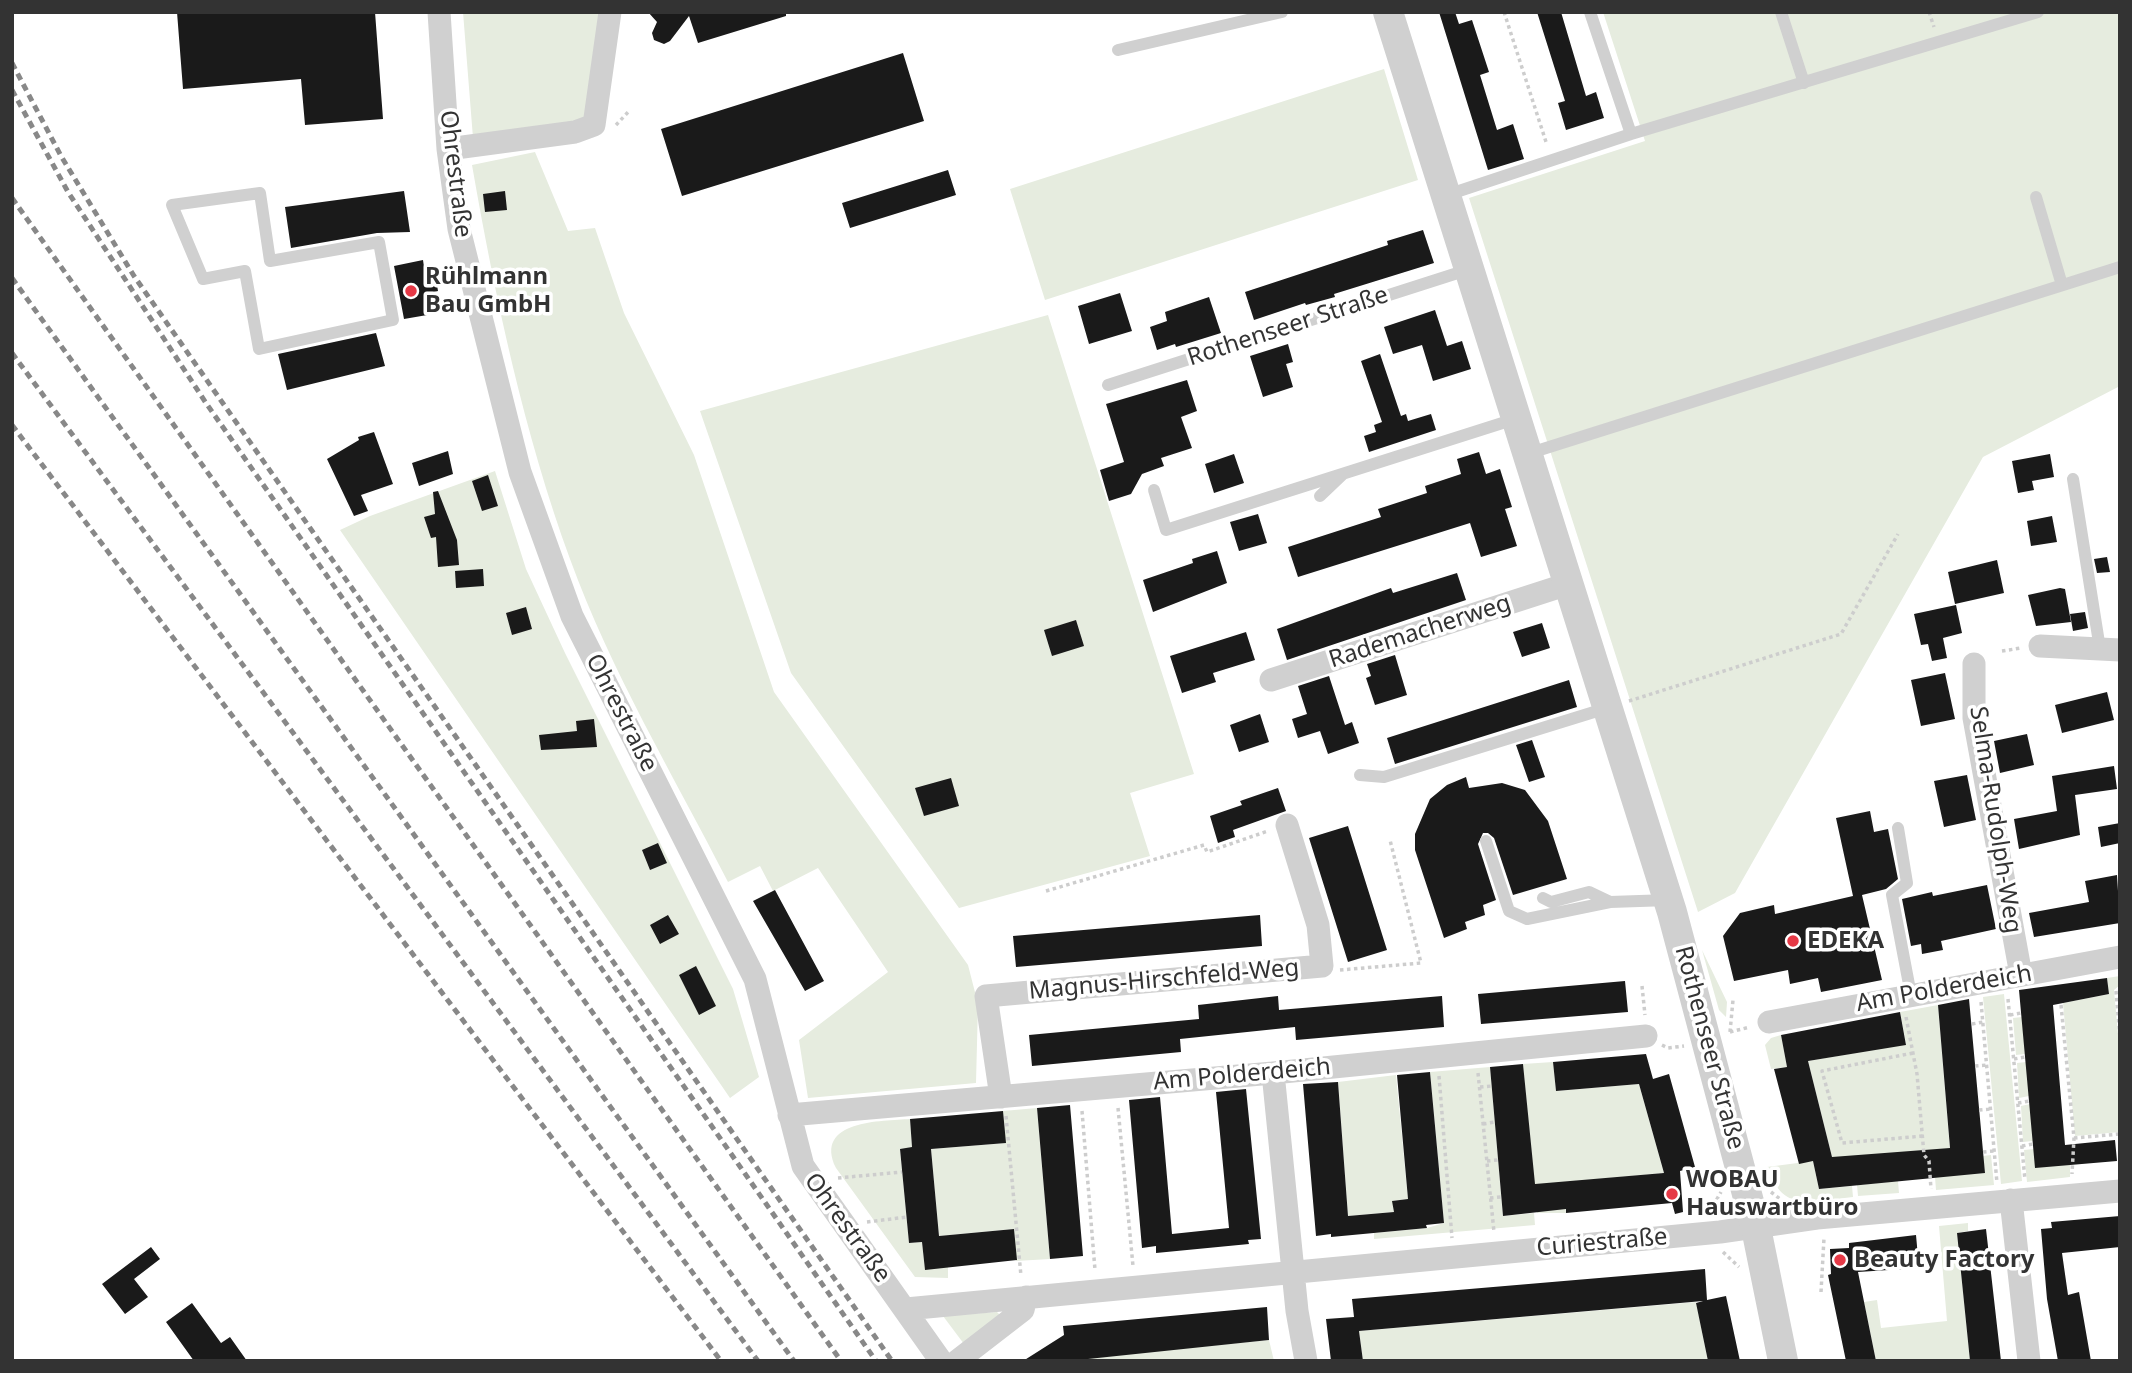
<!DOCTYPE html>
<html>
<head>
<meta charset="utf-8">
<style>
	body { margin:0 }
	#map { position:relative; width:2132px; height:1373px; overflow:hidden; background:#fff; font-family:"Noto Sans",sans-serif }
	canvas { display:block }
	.frame { position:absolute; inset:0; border:14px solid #333; pointer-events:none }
</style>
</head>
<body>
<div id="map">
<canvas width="2132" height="1373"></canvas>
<div class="frame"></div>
</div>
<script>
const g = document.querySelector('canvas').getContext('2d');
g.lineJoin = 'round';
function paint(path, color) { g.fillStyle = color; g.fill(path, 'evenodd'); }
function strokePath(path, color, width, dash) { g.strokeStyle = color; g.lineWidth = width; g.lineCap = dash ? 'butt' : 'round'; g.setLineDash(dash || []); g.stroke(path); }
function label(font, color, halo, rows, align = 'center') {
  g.font = font + ' "Noto Sans",sans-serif'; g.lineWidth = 7; g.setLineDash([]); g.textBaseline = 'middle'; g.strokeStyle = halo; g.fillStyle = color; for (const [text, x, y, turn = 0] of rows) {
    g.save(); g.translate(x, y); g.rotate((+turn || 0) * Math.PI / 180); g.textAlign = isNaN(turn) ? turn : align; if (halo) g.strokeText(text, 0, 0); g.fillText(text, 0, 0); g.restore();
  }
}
const green = new Path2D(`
	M463,12H602L587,120L473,138Z
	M1603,12H2120V386L1983,457L1735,893L1698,912L1469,198L1645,141Z
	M1384,69L1418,180L1045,300L1010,189Z
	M535,152L568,231L595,228L624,313L694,455L774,692L968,965L978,1004L976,1083L808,1098L799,1040L888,972L818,868L773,891L760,866L728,882C674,776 611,672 570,559C524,433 495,297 472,165Z
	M1048,315L1194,774L1130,793L1150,856L959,908L791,673L700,411Z
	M495,471L526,569L565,653L733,989L759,1077L730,1098L340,530L370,516Z
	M1702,950L1727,1002L1726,1017L1719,1010Z
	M2120,976V985L2114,990L2120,1056V1132L2075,1136L2063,1003L2109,994L2107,978Z
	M2004,994L2022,1181L2001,1184L1983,997Z
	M1938,1005L1952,1174L1985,1173L1983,1156L1991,1155L1994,1185L1936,1190L1935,1177L1832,1157L1808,1061L1906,1044L1900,1012Z
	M2022,1017L2025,1054L2016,1055L2013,1018Z
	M1781,1035L1787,1067L1771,1069L1765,1045L1771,1038Z
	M1553,1062L1556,1091L1639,1084L1664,1173L1564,1182L1566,1213H1537L1523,1064Z
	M2026,1062L2029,1096L2019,1098L2017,1063Z
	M1490,1067L1503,1216L1534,1213L1535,1225L1374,1239V1233L1427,1228L1444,1223L1430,1072Z
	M1396,1075L1408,1199L1393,1201L1394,1212L1348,1216L1338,1082Z
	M2030,1104L2033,1141L2023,1142L2021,1106Z
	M1037,1108L1050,1259L1016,1261L1014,1229L939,1236L931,1149L1005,1143L1003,1111Z
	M910,1119L912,1147L900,1150L909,1243L922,1242L925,1269L948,1267V1278L915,1277L836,1168C813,1120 882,1121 910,1119Z
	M2034,1149L2070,1165V1177L2027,1182L2024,1150Z
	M1813,1161L1819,1189L1852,1186L1853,1197C1811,1201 1784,1215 1767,1167Z
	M1898,1181L1899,1193L1858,1196L1857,1185Z
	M1968,1223V1231L1957,1233L1970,1361H1876L1864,1302L1877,1300L1881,1328L1947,1321L1939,1226Z
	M1696,1302L1708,1361H1363L1359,1331Z
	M997,1312L1001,1316L964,1344L943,1316Z
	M1269,1340L1274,1361L1069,1359Z`);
const building = new Path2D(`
	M177,12H375L383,119L305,125L301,79L183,89Z
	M648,12H786V16L698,43L689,16L670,41L664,44L654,40L652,33L657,22Z
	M1439,12H1455L1459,24L1472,20L1489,72L1480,75L1497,130L1513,124L1524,159L1488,170Z
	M1537,12H1561L1586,96L1596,92L1604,118L1566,130L1558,103L1565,101Z
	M903,53L924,121L682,196L661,129Z
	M948,170L956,195L850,228L842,203Z
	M404,191L410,232L377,233L291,248L285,207Z
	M505,191L507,210L485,212L483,194Z
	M1423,230L1434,263L1334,294L1335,297L1306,305L1305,303L1254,320L1245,292L1388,245L1387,241Z
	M423,260L425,274L435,273L438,291L429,293L433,314L404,319L394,266Z
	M1120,293L1132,331L1089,344L1078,306Z
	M1209,297L1221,333L1176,347L1175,344L1157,350L1150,327L1167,321L1165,312Z
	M1435,310L1447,346L1462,341L1471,369L1433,381L1422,345L1393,354L1384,327Z
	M376,333L385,366L287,390L278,354Z
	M1288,344L1293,362L1286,364L1293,387L1263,397L1250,356Z
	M1380,354L1401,416L1406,414L1408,421L1431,414L1436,430L1369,452L1364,436L1376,432L1374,425L1382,422L1361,361Z
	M1187,380L1197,411L1181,417L1192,448L1161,458L1164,466L1142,474L1131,494L1109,501L1100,470L1124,462L1106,404Z
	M374,432L393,484L361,495L368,511L354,516L327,459L359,440L358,437Z
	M448,451L453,474L419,486L412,463Z
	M1479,452L1486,474L1500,469L1512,507L1505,509L1517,546L1481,557L1470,523L1298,577L1288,547L1381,517L1378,509L1427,493L1425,486L1461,474L1457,459Z
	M1234,454L1244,483L1214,493L1205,464Z
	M2050,454L2054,477L2032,481L2034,490L2018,493L2012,461Z
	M488,475L498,506L482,511L472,481Z
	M438,491L457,540L459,565L438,567L436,537L431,538L424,517L435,514L433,492Z
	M1258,514L1267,543L1239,551L1230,522Z
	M2052,516L2057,542L2031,546L2027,521Z
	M1217,551L1227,583L1153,612L1143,580L1193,563L1192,559Z
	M2107,557L2110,572L2097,573L2094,559Z
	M1997,560L2004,593L1955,604L1948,572Z
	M483,569L484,586L456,588L455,571Z
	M1457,573L1466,600L1287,660L1277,629L1391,588L1393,593Z
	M2060,588L2065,589L2071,622L2036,626L2028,595Z
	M1956,605L1962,633L1943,638L1947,658L1932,661L1928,644L1921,645L1914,614Z
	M526,607L532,629L512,635L506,613Z
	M2085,612L2088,628L2073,631L2070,614Z
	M1076,620L1084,646L1052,656L1044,630Z
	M1542,623L1550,648L1522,657L1513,632Z
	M1246,632L1255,660L1213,673L1216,682L1182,693L1170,656Z
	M1395,655L1407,695L1375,705L1366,678L1371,676L1367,664Z
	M1945,673L1955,719L1921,726L1911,680Z
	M1329,676L1345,725L1352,722L1359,743L1328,754L1320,731L1298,738L1292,719L1307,714L1298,686Z
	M1569,680L1577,707L1395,764L1387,738Z
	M2107,692L2114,720L2062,733L2055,705Z
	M1260,714L1269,742L1239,752L1230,725Z
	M594,719L597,747L541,750L539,735L577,731L576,721Z
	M2027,734L2034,765L2000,773L1994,741Z
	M1532,740L1545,777L1529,782L1516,745Z
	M2114,766L2117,789L2075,795L2080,835L2019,849L2014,819L2057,811L2052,776Z
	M1967,775L1976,820L1944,827L1934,781Z
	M1466,777L1469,788L1502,783L1525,790L1548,821L1567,879L1513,895L1494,838L1488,833H1483L1478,844L1496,900L1483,905L1485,915L1465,922L1467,929L1444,938L1415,850V834L1430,799L1447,785Z
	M951,778L959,806L924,816L915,788Z
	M1278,788L1286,811L1233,830L1235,837L1218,843L1210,816L1242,805L1240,801Z
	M1870,811L1874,832L1888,829L1898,879L1886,889L1862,895L1882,980L1821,992L1818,978L1790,984L1788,970L1734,981L1723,936L1740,913L1774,905L1775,914L1853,896L1836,818Z
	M2120,823V843L2101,847L2098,827Z
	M1348,826L1387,950L1348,962L1309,838Z
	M658,843L667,863L650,870L642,850Z
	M2117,875L2120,923L2034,937L2029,913L2089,902L2085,881Z
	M1987,885L1996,929L1941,941L1943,950L1922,954L1921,944L1911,946L1902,899L1932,892L1933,896Z
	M775,890L824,981L805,991L753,901Z
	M668,915L679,934L660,944L650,925Z
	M1260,915L1262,946L1016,967L1013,936Z
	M696,966L716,1006L699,1015L679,975Z
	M2107,978L2109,994L2053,1005L2065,1145L2115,1140L2117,1161L2035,1168L2019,990Z
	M1625,981L1628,1012L1481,1024L1478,994Z
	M1278,996L1279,1010L1442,996L1444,1027L1296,1040L1295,1027L1180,1039L1181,1052L1032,1066L1029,1035L1199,1019L1198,1005Z
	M1969,999L1985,1173L1819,1189L1813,1161L1799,1164L1774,1069L1787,1067L1781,1035L1900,1012L1906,1045L1808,1061L1832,1157L1950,1148L1938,1005Z
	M1646,1054L1653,1079L1669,1074L1695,1167L1680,1171L1683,1212L1675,1214L1672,1203L1566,1213V1209L1503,1216L1490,1067L1523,1064L1535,1184L1664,1173L1639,1084L1556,1091L1553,1062Z
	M1430,1072L1444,1223L1426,1225L1427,1228L1331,1237V1234L1316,1236L1303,1084L1338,1082L1348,1216L1394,1212L1392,1201L1408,1199L1397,1075Z
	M1246,1089L1261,1239L1248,1240L1249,1244L1156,1253V1246L1142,1248L1129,1100L1160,1097L1172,1234L1229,1228L1216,1092Z
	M1070,1105L1083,1256L1050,1259L1037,1108Z
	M1003,1111L1006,1143L931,1149L939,1236L1014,1229L1017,1260L925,1270L922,1242L909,1243L900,1149L912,1147L910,1119Z
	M2120,1216V1247L2062,1253L2068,1295L2079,1292L2091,1361H2058L2047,1299L2041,1229L2052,1228L2051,1222Z
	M1986,1229L2001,1361H1970L1957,1233Z
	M1916,1235L1919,1268L1858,1272L1876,1361H1846L1828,1275L1831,1274L1830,1249L1849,1248V1243Z
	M151,1247L160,1259L134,1279L148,1297L125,1314L102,1284Z
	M1705,1269L1707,1300L1726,1296L1740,1361H1708L1696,1303L1703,1301L1359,1331L1363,1361H1331L1326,1319L1354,1317L1352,1299Z
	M192,1303L221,1343L230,1337L247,1361H194L166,1322Z
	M1267,1307L1269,1340L1069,1361H1023L1064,1335L1063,1326Z`);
const path = new Path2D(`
	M1504,12L1547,145
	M1929,12L1934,27
	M616,125L630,110
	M2002,651L2021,648
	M1629,701L1841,634L1898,534
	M1046,891L1204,845L1207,852L1268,831
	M1340,970L1421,963L1390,840
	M1642,986L1645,1015
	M2116,991L2120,1038
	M2008,999L2025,1180
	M1981,1002L1997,1183
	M2061,1005L2074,1138L2072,1174
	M2010,1015L2021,1013
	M1906,1017L1917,1074L1924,1155L1929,1161L1931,1189
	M1972,1024L1983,1022
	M1730,1032L1733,1000
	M1730,1032L1750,1027
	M1662,1045L1668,1048L1684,1046
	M1913,1053L1822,1071L1842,1143L1923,1136
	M2014,1059L2025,1057
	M1975,1066L1987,1065
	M1478,1073L1494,1232
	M1439,1076L1452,1238
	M1480,1087L1492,1086
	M2018,1103L2030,1101
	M1118,1108L1133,1266
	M1979,1110L1991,1109
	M1082,1111L1095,1270
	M1006,1116L1021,1276
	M1483,1124L1495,1122
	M2074,1138L2120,1134
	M2022,1146L2033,1144
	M1983,1152L1994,1151
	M1487,1161L1498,1160
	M838,1178L902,1172
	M1771,1192L1785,1203
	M1490,1198L1501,1197
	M1716,1212L1713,1206L1721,1192
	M867,1222L907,1217
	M1723,1252L1739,1267
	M1821,1292L1824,1238`);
const service = new Path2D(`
	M1590,12L1631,134
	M1781,12L1804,83
	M1118,50L1282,12
	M260,193L270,261L379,242L393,320L259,349L245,271L203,279L172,205Z
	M1447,195L1631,134L2038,12
	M2036,197L2062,285
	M1108,385L1467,270
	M1527,454L2120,267
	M2073,479L2100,649
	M1154,490L1166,530L1515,419
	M1320,496L1341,476
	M1360,775L1384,777L1607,708
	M1898,828L1907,883L1892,895L1911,995
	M1486,841L1509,911L1527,919L1610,902L1669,900
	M1543,898L1551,902L1589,892L1610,902`);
const minor = new Path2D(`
	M439,12L448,149L459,229L520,472L572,616L755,979L803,1166L941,1361
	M448,149L575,132L594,125L610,12
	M2040,646L2120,650
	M1974,664V718L2021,975
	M1271,680L1568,584
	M1769,1022L2120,957
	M1273,1073L1297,1311L1306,1361
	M1001,1097L986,996L1322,966L1318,925L1287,825
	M789,1115L1273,1073L1646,1036
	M2011,1200L2029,1361
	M906,1309L1720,1232L1817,1218L2120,1191
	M957,1361L1023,1310L1026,1297`);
const tertiary = new Path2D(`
	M1388,12L1672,912L1756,1228L1783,1361`);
const rail = new Path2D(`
	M12,63L61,156L134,276L892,1361
	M12,90L68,192L206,403L876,1361
	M12,198L841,1361
	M12,278L794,1361
	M12,353L758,1361
	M12,425L721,1361`);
const markers = [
	[411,291,7,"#e63946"],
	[1793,941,7,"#e63946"],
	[1672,1194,7,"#e63946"],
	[1840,1260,7,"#e63946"]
];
const streetNames = [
	["Ohrestraße",455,174,83],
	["Rothenseer Straße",1288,327,-18],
	["Rademacherweg",1420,632,-18],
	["Ohrestraße",621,713,63],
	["Selma-Rudolph-Weg",1995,820,81],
	["Magnus-Hirschfeld-Weg",1164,980,-5],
	["Am Polderdeich",1944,989,-10],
	["Rothenseer Straße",1709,1048,75],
	["Am Polderdeich",1242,1075,-5],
	["Ohrestraße",847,1228,54],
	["Curiestraße",1602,1243,-5]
];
const poiNames = [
	["Rühlmann",425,277],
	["Bau GmbH",425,305],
	["EDEKA",1807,941],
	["WOBAU",1686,1180],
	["Hauswartbüro",1686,1208],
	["Beauty Factory",1854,1260]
];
paint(green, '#e6ecdf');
paint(building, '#1a1a1a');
strokePath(path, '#cdcdcd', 3.5, [3.5, 3.5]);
strokePath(service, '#d0d0d0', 12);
strokePath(minor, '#d0d0d0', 23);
strokePath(tertiary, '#d0d0d0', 30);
strokePath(rail, '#888', 5, [7, 5]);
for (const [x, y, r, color] of markers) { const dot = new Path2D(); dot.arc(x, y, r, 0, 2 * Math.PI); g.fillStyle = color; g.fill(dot); strokePath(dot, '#fff', 2.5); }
label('24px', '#333', '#fff', streetNames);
label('bold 24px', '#333', '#fff', poiNames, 'left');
</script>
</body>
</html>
